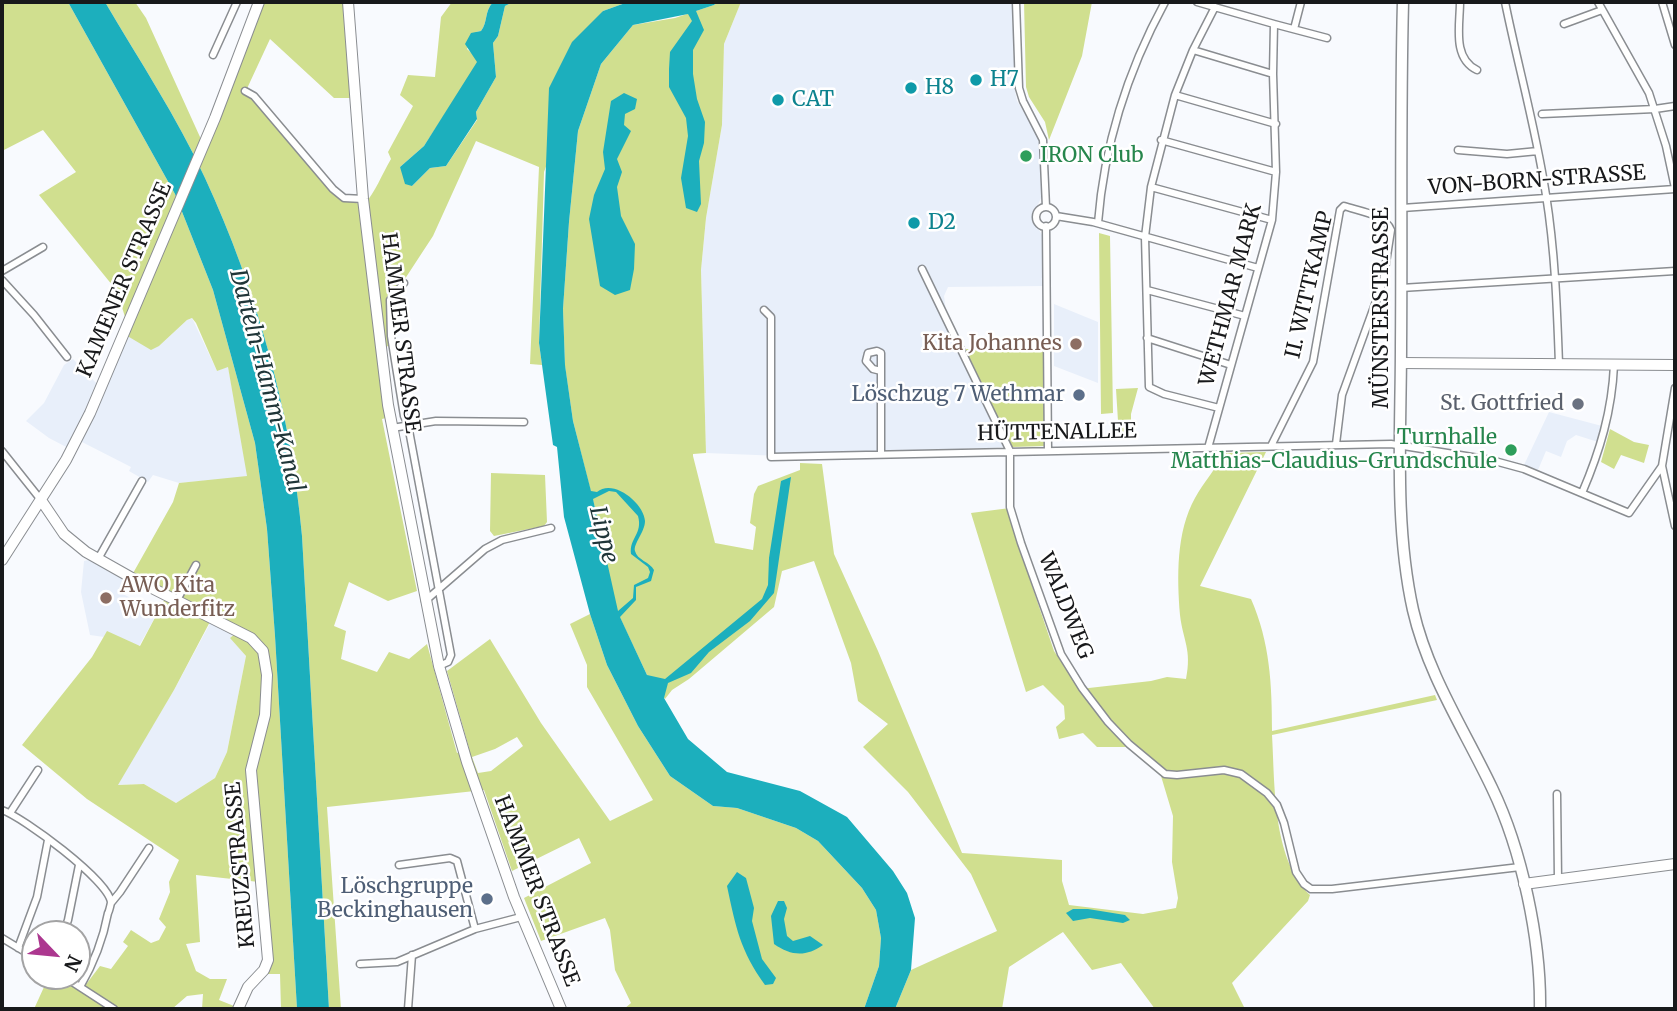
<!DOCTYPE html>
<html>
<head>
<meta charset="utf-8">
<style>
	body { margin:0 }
	#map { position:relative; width:1677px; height:1011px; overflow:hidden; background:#f8fafe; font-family:Merriweather,serif }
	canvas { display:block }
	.frame { position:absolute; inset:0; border:4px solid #18191b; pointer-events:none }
	.north { position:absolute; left:21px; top:920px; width:70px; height:70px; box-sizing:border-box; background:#fff; border:2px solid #a3a3a4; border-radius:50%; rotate:116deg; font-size:19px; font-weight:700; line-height:28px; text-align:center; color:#18191b }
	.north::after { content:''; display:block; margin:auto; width:24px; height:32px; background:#ac378f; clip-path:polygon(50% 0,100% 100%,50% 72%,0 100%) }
</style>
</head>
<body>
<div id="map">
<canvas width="1677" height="1011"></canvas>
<div class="frame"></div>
<div class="north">N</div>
</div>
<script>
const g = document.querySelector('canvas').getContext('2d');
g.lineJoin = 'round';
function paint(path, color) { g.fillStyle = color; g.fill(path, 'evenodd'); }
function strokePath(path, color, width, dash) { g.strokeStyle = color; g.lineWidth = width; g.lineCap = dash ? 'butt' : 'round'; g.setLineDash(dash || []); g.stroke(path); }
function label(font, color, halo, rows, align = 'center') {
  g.font = font + ' Merriweather,serif'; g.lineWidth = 5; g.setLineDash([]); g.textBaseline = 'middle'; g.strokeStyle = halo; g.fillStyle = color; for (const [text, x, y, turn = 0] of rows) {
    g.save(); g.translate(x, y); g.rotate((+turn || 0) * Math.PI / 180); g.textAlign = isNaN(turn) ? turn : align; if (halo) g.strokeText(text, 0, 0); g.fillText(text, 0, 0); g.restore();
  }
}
const built = new Path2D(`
	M741,2H1012L1015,91L1017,101L1035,130L1041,148L1042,196L1033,215L1035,223L1042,235L1044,286L948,287L944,296L946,311L1012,447L781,456L706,453L701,270L706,218L722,125L724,44Z
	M1054,304L1098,322V383L1054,366Z
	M192,318L217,371L228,366L248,477L179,483L153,475L148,482L129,471L131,467L82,442L70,449L49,438L26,421L44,403L64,365L73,359L98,385L119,331L159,346L187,320Z
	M1549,412L1602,426L1598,442L1576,435L1567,441L1561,457L1546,451L1538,470L1524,465Z
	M88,560L129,580L123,594L158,612L139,646L108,632L104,637L90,635L81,592L84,561Z
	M214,616L236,633L231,638L246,656L227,752L215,778L176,803L144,784L117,785L174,690Z`);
const green = new Path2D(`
	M2,2H68L175,194L213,290L255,443L267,529L275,636L297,1009H281L280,974H265L259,882L196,875L200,942L186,944L196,971L210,979H227L219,1000L234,1006L233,1009H202L203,994L187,996L172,1009H34L49,976H60L81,991L100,966L111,969L128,946L123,942L131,930L151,943L159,940L166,927L159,919L170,892L169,882L179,860L87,799L22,745L92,657L107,631L140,646L168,593L132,575L173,502L179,483L247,476L228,367L217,371L196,323L192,318L187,320L159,346L151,350L119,331L125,317L117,291L39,195L76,172L43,130L2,151ZM213,616L236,633L230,638L246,656L227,752L215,778L176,803L144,784L118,785L174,690Z
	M105,2H135L146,18L205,148L264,2H348L355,98H334L270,39L244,95L257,101L340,199L364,205C376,191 381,176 391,159L388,152L413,106L400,95L408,75L435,77L441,17L452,2H493C484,12 488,22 481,31L476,32L467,49L476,57L478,62L471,74L424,146L400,167L412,186L430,168L446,166L477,120L476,112L496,77L493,43L498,36L505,6L513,2H628L603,11L544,172L539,343L542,365L530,364L539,167L476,141L433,236L397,291L395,341L378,353L386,418L382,419L417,591L388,601L349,582L334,626L346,631L341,659L377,672L389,652L409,659L427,644L457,753L469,748L447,671L490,639L541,723L610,821L653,800L587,687V665L570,624L590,614L607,665L638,726L670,776L713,806L737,808L796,828L818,841L862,888L876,910L881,938L879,966L864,1009H624L631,1003L615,970L610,930L605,918L541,941L524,898L591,863L579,838L512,871L484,790L327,807L341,1009H329L302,536C291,412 257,291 205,178C177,117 139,60 105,2ZM517,737L523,746L491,771L478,773L472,757L495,749Z
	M717,2H741L724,44L722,125L706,218L701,270L706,453L693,454V456L715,543L753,550L756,527L750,523L754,494L758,486L800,470V463L822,464L834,554L878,651L962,853L1062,860V881L1069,905L1143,914L1176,908L1178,898L1172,862L1173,816L1161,776L1127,747H1097L1083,733L1059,739L1056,727L1065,719L1064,706L1043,685L1026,692L971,513L1010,508L1027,571L1054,651L1080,689L1151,681L1167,677L1186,679C1192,649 1183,641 1180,615C1177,577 1176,532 1195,498C1204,482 1216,468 1225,453L1266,452L1200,586L1251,599C1270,642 1272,685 1272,731L1435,695L1437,700L1272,735C1275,784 1272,858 1310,895L1308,901L1232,983L1245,1009H1155L1121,963L1092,970L1063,932L1009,967L1002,1009H895L911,970L997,931L971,874L908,792L863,747L888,724L858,701L851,663L814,561L782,571L774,607L689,679L672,690L665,699L647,675L615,607L595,508L573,421L565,366L563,309L569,222L578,131L601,64L633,25L675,18L714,5Z
	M1024,2H1092L1082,56L1049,140L1045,122L1029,97L1026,87Z
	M1099,233L1110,236L1113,413L1101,414Z
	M965,349L1044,351L1045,446L1012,447Z
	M1138,388L1131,414V438L1119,437L1116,389Z
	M1610,429L1634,442L1649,445L1644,463L1621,455L1614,469L1601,462Z
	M491,473L545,475L547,522L544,526L494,536L490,531Z`);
const water = new Path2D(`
	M68,2H105C139,60 177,117 205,178C257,291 291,412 302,536L329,1009H297L275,636L267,529L255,443L213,290L175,194Z
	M493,2H513L505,6L498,36L493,43L496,77L476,112L477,119L446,166L430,168L412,186L405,184L400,167L424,146L477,62L465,44L471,33L481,31C488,22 484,12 493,2Z
	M628,2H717L714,5L696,11L704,30L693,50V74L697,99L705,122L704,143L699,161L701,204L697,212L686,208L681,178L688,136L686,118L669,87V69L670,52L692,21L688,14L633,25L601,64L578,131L569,222L563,309L565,365L573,421L591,491L597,492C613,478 644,503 645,521C645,532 633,544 635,551C637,560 650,562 654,570L651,581L636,587V600L620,617L647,675L665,679L762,599L768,585L769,558L781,481L791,477L774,593L750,621L709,652L691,673L668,683L664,698L688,739L727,772L800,791L847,817L893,871L907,893L915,918L911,970L895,1009H864L879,966L881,938L876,910L862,888L818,841L796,828L737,808L713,806L670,776L638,726L607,665L590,614L564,517L557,447L553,445L539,343L549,88L572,42L603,11ZM609,491L616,492L638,516C643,534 629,538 631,554L648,567L650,572L648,578L634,585L633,598L618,611L593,499Z
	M624,93L637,99L635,109L625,114L624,125L631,131L617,159L622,172L617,187L621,216L635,244L634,269L630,290L615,295L600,286L589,219L594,195L605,169L603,152L611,101Z
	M737,872L746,878L754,908L752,921L762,959L776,978L773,984L765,985C740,950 736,928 727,886Z
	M778,901H784L787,908L784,919L787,936L793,941L810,936L823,945C806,957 791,956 774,944L771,916Z
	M1073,909H1088L1125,915L1130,920L1123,923L1090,918L1073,921L1066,913Z`);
const street = new Path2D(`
	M1016,2L1019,88L1023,101L1043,140L1046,207
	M1197,2L1274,24L1273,74L1276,172L1272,220L1208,448
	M1460,2C1460,25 1452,58 1477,70
	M1505,2C1518,66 1536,129 1546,195C1555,251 1557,308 1559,364
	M1598,2L1649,93L1666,146L1675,188
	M1662,2L1675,45
	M1215,7L1193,50L1175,95L1151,187L1145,237L1149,387L1164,394L1219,408
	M1274,24L1327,38
	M1564,24L1602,10
	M1294,29L1301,2
	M1193,50L1273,74
	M213,55L237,2
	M245,91L254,96L333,189L344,198L363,199
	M1175,95L1276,124
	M1542,114L1655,109L1675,106
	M1161,140L1276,172
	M1458,150L1507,154L1538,151
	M1151,187L1272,220
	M1036 217a10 10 0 1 1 20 0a10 10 0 1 1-20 0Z
	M1402,208L1675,189
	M1056,216L1093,222L1258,268
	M1098,223C1104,146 1128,70 1165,2
	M1046,226L1048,451
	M922,269L1010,451V507L1021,543L1061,654L1082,688L1108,722L1129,744L1165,774L1177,775L1224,770L1241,774L1267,793L1277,805L1284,823L1296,872L1304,884L1311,889H1332L1520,867
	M2,271L43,247
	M2,280L34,315L67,357
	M404,283L390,300L391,336L404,416L408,425L451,655L448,662L439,666
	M1401,288L1675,271
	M1147,290L1245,316
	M764,310L771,317V457L1391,444L1491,460L1524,469L1629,513L1662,466
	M1147,338L1231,365
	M1675,388L1662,466L1675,526
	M392,428L436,421L524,422
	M1271,446L1313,362L1340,210L1344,206C1359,211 1385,214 1391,230L1383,282L1342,395L1336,444
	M2,451L41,500
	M881,454V353L877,351L868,353L866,361L873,369L881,371
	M1582,493C1600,451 1612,411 1614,365
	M98,559L142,481
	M177,600L196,565
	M425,601L485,549L502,540L551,528
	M1557,794L1558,879
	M2,810C23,817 108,880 111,902C111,903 109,912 108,913C103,940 94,963 80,987
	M10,813L38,770
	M399,865L450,858L457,861L475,929
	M111,903L120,892L149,848
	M63,934L68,920L79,865
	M2,938L35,958
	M18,948L37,897L48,840
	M360,964L397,962L475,929L521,917
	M63,976L114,1009
	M408,1009L412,955`);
const secondary = new Path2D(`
	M348,2L363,199L388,405L439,666L467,762L514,897L561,1009
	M1401,363L1675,365
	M41,500L64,534L86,552L132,578L251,638L263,651L267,675L265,715L251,770L268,960L264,970L248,987L238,1009
	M2,560L66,460L90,413L215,118L259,2
	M1524,884L1675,864`);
const primary = new Path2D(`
	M1403,2C1400,116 1402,231 1401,346C1401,433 1394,524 1413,610C1428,675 1464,729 1492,788C1522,850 1541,941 1540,1009`);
const markers = [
	[976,80,7,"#0f9aa8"],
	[911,88,7,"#0f9aa8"],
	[778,100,7,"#0f9aa8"],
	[1026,156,7,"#2e9e5b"],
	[914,223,7,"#0f9aa8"],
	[1076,344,7,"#8d6e63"],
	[1079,395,7,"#5c6f8a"],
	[1578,404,7,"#6b7280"],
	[1511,450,7,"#2e9e5b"],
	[106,598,7,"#8d6e63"],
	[487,899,7,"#5c6f8a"]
];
const cultureNames = [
	["H7",990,80],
	["H8",925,88],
	["CAT",792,100],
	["D2",928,223]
];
const leisureNames = [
	["IRON Club",1040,156],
	["Turnhalle",1497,438,"right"],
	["Matthias-Claudius-Grundschule",1497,462,"right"]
];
const streetNames = [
	["VON-BORN-STRASSE",1537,181,-4],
	["KAMENER STRASSE",125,280,-67],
	["II. WITTKAMP",1310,285,-77],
	["WETHMAR MARK",1231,295,-75],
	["MÜNSTERSTRASSE",1382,308,-90],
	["HAMMER STRASSE",400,333,83],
	["HÜTTENALLEE",1057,433,-1],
	["WALDWEG",1065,606,68],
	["KREUZSTRASSE",241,865,-95],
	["HAMMER STRASSE",536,891,69]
];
const educationNames = [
	["Kita Johannes",1062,344],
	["AWO Kita",120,586,"left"],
	["Wunderfitz",120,610,"left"]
];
const serviceNames = [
	["Löschzug 7 Wethmar",1065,395],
	["Löschgruppe",473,887],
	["Beckinghausen",473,911]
];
const worshipNames = [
	["St. Gottfried",1564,404]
];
const waterNames = [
	["Datteln-Hamm-Kanal",266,381,75],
	["Lippe",603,535,76]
];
paint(built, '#e8effa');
paint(green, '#d0df8f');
paint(water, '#1cafbd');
strokePath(street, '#8a8d91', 9);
strokePath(secondary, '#8a8d91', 12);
strokePath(primary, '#8a8d91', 13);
strokePath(street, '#fff', 6);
strokePath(secondary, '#fff', 10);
strokePath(primary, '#fff', 10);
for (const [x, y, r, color] of markers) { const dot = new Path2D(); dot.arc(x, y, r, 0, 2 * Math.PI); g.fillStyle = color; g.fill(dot); strokePath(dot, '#fff', 2.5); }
label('21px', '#0d838f', '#fff', cultureNames, 'left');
label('21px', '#27864d', '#fff', leisureNames, 'left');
label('21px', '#18191b', '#fff', streetNames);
label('21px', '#785e54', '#fff', educationNames, 'right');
label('21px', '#4e5e75', '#fff', serviceNames, 'right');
label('21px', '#5b616d', '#fff', worshipNames, 'right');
label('italic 23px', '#203639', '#fff', waterNames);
</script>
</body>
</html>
